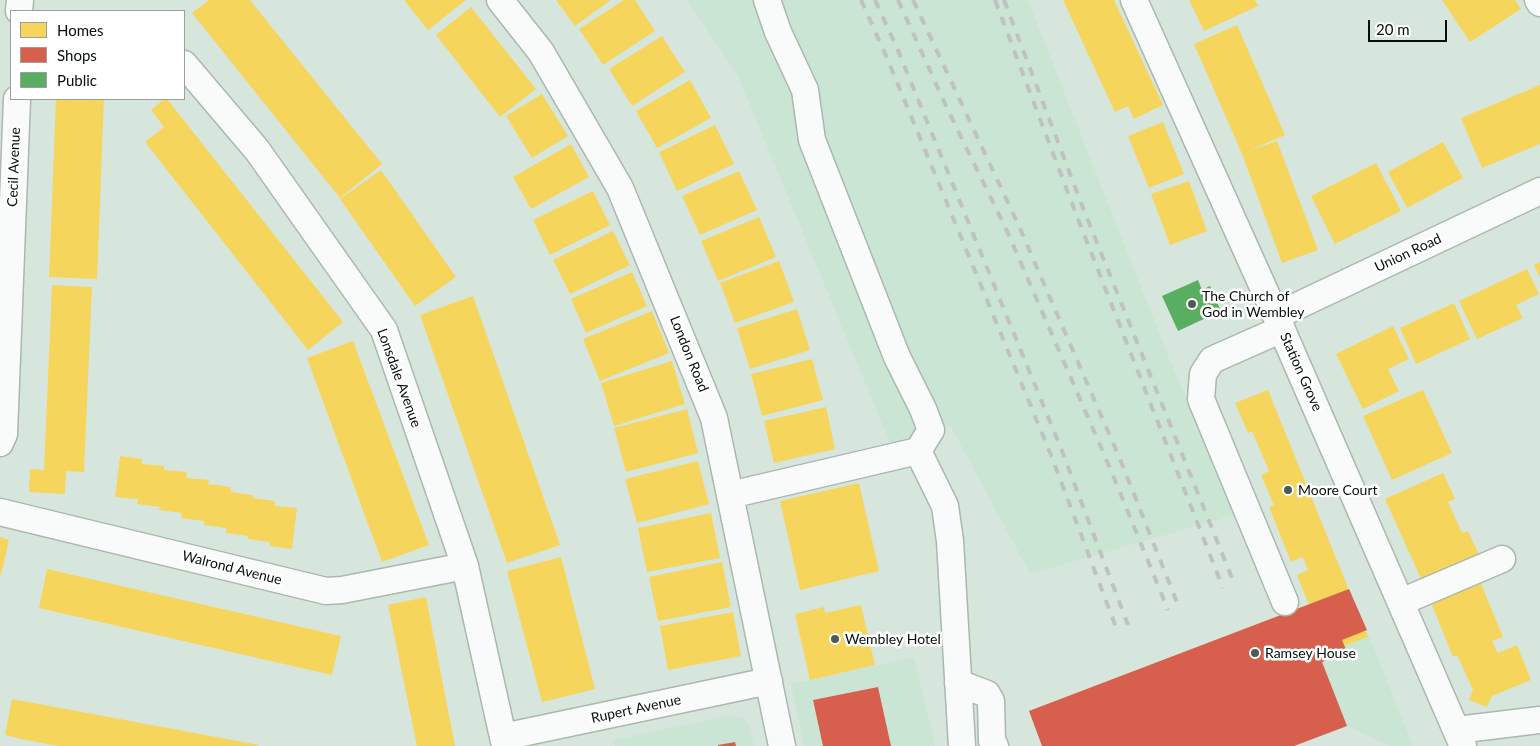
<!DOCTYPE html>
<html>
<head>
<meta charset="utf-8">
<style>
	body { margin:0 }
	#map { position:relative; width:1540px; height:746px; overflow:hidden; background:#d7e6dc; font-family:Lato,sans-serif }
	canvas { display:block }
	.legend { position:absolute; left:10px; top:10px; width:175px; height:90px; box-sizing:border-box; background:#fff; border:1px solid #9b9f9d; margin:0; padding:6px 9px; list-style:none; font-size:15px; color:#060f0a }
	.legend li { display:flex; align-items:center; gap:10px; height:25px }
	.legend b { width:25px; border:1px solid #9b9f9d }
	.scale { position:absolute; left:1368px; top:20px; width:79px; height:22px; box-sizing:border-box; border:2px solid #060f0a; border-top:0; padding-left:6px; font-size:15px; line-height:18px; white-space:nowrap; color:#060f0a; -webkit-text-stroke:4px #fff; paint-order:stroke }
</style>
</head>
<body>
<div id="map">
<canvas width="1540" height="746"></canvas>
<ul class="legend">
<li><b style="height:14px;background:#f6d55c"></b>Homes</li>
<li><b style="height:14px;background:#d6604d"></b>Shops</li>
<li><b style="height:14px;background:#5aae61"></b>Public</li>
</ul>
<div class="scale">20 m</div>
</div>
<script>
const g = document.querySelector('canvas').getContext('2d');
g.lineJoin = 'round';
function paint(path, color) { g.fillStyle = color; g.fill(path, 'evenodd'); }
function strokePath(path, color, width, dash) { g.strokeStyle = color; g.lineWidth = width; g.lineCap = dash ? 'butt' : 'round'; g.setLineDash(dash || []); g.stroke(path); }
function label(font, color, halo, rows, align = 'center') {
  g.font = font + ' Lato,sans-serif'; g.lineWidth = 5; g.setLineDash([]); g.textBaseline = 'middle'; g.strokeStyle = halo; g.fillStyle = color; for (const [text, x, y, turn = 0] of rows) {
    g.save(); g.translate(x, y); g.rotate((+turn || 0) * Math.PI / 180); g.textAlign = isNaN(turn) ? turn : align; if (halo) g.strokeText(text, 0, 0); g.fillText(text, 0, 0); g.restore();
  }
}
const built = new Path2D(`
	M687,0H1028L1169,358L1238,514L1030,574L951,427L890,443L737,74Z
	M1349,589L1367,630L1413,746H1390L1347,726L1294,746L1309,605Z
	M914,657L935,746H804L791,684Z
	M731,715L744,718L749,725L754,746H615L613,740Z`);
const homes = new Path2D(`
	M209,0H250L382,164L340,198L192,13Z
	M404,0H466L428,30Z
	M556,0H611L575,26Z
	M624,0H635L655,31L603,65L579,29Z
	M1063,0H1114L1163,105L1134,119L1128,106L1115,112Z
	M1189,0H1255L1258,6L1204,31Z
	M1442,0H1515L1521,9L1470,42Z
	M471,7L536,89L500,117L436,35Z
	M1237,25L1285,135L1248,151L1277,141L1318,250L1282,263L1242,154L1194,44Z
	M662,36L685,72L632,106L609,69Z
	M690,80L711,118L657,148L636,111Z
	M1540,85V144L1482,168L1461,118Z
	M542,94L568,136L532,158L506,116Z
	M56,99H104L97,279L49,277Z
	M164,99H167L343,322L308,350L145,142L164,127L151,110Z
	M1163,122L1184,174L1149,188L1128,136Z
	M715,125L734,164L677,191L659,152Z
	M1443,142L1463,178L1407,208L1388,172Z
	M571,144L589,177L531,209L513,177Z
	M1376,163L1401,211L1335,244L1311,196Z
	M381,170L456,277L415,306L340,199Z
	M739,171L757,210L700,235L682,196Z
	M1189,181L1207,231L1170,245L1151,194Z
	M593,191L610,225L550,255L533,220Z
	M759,217L776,257L718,281L701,241Z
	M613,231L630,265L570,294L553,260Z
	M779,261L794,302L735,323L720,283Z
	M1540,262V277L1534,265Z
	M1527,269L1539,294L1516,305L1523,318L1477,339L1459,301Z
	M632,272L647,306L586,333L571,299Z
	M52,285L92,287L84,472L66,471L65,494L29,492L30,469L44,470Z
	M473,296L560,545L507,563L420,315Z
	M1454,303L1470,339L1416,364L1400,328Z
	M797,309L810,350L750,369L737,328Z
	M652,311L669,353L600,381L583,339Z
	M1393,326L1409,359L1388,369L1399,391L1363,409L1336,354Z
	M353,341L429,545L382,562L307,358Z
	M812,359L823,400L762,416L751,374Z
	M672,361L685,404L614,426L601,383Z
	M1268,390L1368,637L1283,669L1293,697L1253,712L1243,686L1085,746H1043L1029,711L1309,605L1297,575L1308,570L1303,557L1291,562L1269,507L1274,505L1261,475L1269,471L1252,431L1248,433L1235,403Z
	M1423,390L1452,453L1392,480L1363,416Z
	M826,407L835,449L774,463L764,421Z
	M687,409L698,453L626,472L614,428Z
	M120,456L142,459V464L164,466V470L187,472L186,478L209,480L208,484L231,487V492L253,495V498L275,501V506L297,508L292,549L270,546V542L248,539V536L226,533V528L204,525V521L181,518L182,513L159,510L160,507L137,504L138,499L115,497Z
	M698,461L709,504L637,523L625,479Z
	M1443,473L1455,499L1448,502L1462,533L1468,531L1479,555L1422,581L1385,499Z
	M859,483L879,571L800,590L780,501Z
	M711,513L720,558L647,572L638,528Z
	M0,537L9,540L1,575H0Z
	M561,557L595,689L542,702L507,571Z
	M722,562L731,607L658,621L649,577Z
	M47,569L341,636L332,675L39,608Z
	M1479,579L1503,637L1492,641L1498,653L1517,645L1531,680L1492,696L1487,707L1469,700L1473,690L1457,655L1453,657L1430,600Z
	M426,597L447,705L455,746H417L388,605Z
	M861,605L875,665L810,680L795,614L824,607L825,613Z
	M733,612L741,656L668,670L660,626Z
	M12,699L259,745V746H58L26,740L5,735Z`);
const shops = new Path2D(`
	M1349,589L1367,630L1342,640L1347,652L1322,662L1347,726L1294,746H1042L1029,711Z
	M878,687L891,746H823L813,700Z
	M735,742L736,746H718V745Z`);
const public = new Path2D(`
	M1198,280L1202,290L1210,286L1221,311L1178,331L1162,296Z`);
const minor = new Path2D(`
	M500,0L541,52L620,188L714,418L782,746
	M1134,0L1276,316L1463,746
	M1538,0L1540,3
	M19,11L20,0
	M184,64L257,150L384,330L465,566L505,746
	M1276,316L1540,191
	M1282,329L1212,360L1203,374L1201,399L1285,602
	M0,443L4,434L17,99
	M918,451L945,506L950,541L962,746
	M730,495L918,451L931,430L923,409L897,357L812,140L805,90L778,32L767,0
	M0,512L326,591L342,590L465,566
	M1401,602L1502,559
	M958,683L987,694L991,701L992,741L995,746
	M1457,730L1540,720
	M503,737L769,681`);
const rail = new Path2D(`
	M861,0L887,58L1051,455L1117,630
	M875,0L897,48L1062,451L1128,625
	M898,0L947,108L1007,231L1110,468L1168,610
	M913,0L1018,224L1120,459L1178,605
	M995,0L1076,214L1223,588
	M1004,0L1083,208L1234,583`);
const markers = [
	[1192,304,5,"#4f5a54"],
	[1288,490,5,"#4f5a54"],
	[835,639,5,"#4f5a54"],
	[1255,653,5,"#4f5a54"]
];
const streetNames = [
	["Cecil Avenue",14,167,-88],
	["Union Road",1408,253,-25],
	["London Road",689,354,68],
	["Station Grove",1301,372,66],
	["Lonsdale Avenue",399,378,70],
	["Walrond Avenue",232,568,14],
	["Rupert Avenue",636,709,-12]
];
const poiNames = [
	["The Church of",1202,296],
	["God in Wembley",1202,312],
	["Moore Court",1298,490],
	["Wembley Hotel",845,639],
	["Ramsey House",1265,653]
];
paint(built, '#cbe5d5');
paint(homes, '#f6d55c');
paint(shops, '#d6604d');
paint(public, '#5aae61');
strokePath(minor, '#abb7af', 29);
strokePath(minor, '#f9fbfa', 26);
strokePath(rail, '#bec2c0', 4, [9, 9]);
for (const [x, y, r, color] of markers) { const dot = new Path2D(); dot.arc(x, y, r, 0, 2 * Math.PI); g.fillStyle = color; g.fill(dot); strokePath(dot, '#fff', 2); }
label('14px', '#060f0a', '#fff', streetNames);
label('14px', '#060f0a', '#fff', poiNames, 'left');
</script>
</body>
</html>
